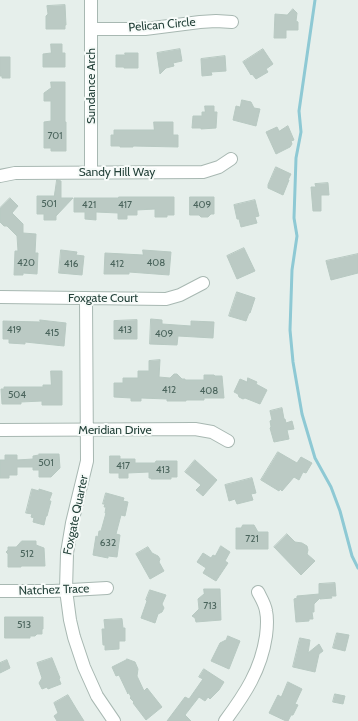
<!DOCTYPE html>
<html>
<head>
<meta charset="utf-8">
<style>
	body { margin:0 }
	canvas { display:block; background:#e6efeb }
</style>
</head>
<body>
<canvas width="358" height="721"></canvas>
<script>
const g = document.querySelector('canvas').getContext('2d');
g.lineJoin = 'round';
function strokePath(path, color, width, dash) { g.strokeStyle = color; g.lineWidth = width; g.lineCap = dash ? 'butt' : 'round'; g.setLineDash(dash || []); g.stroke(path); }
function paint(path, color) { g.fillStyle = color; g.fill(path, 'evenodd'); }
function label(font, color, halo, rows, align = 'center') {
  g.font = font + ' Cabin,sans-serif'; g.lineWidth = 4; g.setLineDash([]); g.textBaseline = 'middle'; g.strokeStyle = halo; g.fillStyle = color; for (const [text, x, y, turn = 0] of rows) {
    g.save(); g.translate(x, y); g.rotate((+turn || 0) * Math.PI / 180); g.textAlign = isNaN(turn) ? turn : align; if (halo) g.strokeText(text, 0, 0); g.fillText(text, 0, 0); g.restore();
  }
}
const stream = new Path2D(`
	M315,0L299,111L301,132L296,158L294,218L297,236L292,270L290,330L293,362L302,414L315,458L331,487L340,511L352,556L358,568`);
const building = new Path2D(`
	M65,5L66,25H65V29H46V16L48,14L47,6Z
	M293,9L297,13L296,21L298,22V30H286V38H274L275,14L287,15Z
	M51,44H62V53H65V67H43V54L51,53Z
	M180,49L182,61L173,63L174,66L166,68L160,74L157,53Z
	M263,49L273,64L266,69L268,72L256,79L252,74L251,75L243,62Z
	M125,53H138V68H124V67H116V55H125Z
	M225,56L226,71L211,72L212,75L202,76L201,59Z
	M0,57H10V78H2V76H0Z
	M51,82H65V122H66V151H51V148H44V122L51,121V101H44V93L51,88Z
	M242,100L251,102L254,108L260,109L256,126L233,120L236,106L240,107Z
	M205,106H214V112H217L216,128L201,129V128H192L193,116H202V112H205Z
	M154,122H173V135H178V147L133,146V147H120V146H111V135H114V130H154Z
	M288,126L294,140L291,141L292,144L290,147L276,154L266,132L277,127L279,131Z
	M276,167L291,174L288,180H289L283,195L268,188V185Z
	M57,180L61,181V198H73L56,216V220H44V214H37V196H54Z
	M328,183L329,195H321V211H313L311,187H316L315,184Z
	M119,197H174V215H167V217H155V209L137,210V215H127V219H118V213L96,212V220L85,219V212H74V198H118Z
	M190,197H214V214H211L208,217H201L199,215H190Z
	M10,198L18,206L12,213L23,224V233L36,234L35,253H38L37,274L23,273V275H14L15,251H18L17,236L7,226H4L0,222V208Z
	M255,200L259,216L255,217L257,223L241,227L239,219H237L234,205Z
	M244,248L255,271L237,279L227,256Z
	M61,250L77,252L76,255L84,256L82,275L59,273Z
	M143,250L171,252L169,275L129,272V274H104L105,253L143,255Z
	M358,254V273L331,280L326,261Z
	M237,292L255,298L250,313H249L246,321L229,316Z
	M151,319L162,320V324L191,326V321L214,322L213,338L178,336L177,345L150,344Z
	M40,320L66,323L64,346L25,342V344L9,343V339H3V321L40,322Z
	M137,320V339H114V321Z
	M160,360L159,377L170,378L174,374H177L182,379H185V380H204V375H214L215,376H222L224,398H204V400H186V401H167V399L141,398V401H131V398L114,397V383H123V378H138V371H149V361Z
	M51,371H62V405H42V401L21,402V404H2L1,389H4V387H43V385H51Z
	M248,378L257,382L256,384L267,390L260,404L245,398L243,399L239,397L238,394L234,392L240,379L247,382Z
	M282,408L284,419H285L286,423L292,421L294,429L287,430L289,439L274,442L270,428L271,427L270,421L272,420L270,411Z
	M278,452L297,463L301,457L312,463L306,473L303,472L299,480L294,477L282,491L280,489L279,491L261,480Z
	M39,454H59L60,468L51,477H39V470H33V467H17V475H9V478H0V460H5V455H17V460L33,459V456L39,455Z
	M110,456H120V459H135V463H155L156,461H177V477H171V479H151V478H149V472L128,473V478H119V473H110Z
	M195,460L217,480L203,496L196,490L201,485L185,472Z
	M252,478L256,493L251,494L253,500L237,504L235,499L229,501L225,485Z
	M32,489L39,491V489L52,493L49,501H51L47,516H46L44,525L33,522L34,518L31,517L32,514L26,513Z
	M106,493L124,498L123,501L128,502L125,516L121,515L116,534L120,535L117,557L108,556V558L93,555L96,536L98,537L99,531H101L106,513H105L106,507H104L105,504H103Z
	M243,525H254L258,532H268V549H236V528H241Z
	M287,534L295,542L302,543L307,546L308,550L307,554L315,561L301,575L274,547Z
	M22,541H36V545L44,548L45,566H21V567H8V554L6,552L8,550V547H16Z
	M221,546L230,552L225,561L228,563L216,581L203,573L206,568L197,562L203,553L211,558L213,555L215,556Z
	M148,547L152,553L158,556L160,559L159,562L164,571L150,579L136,554Z
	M335,583L336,596H331L332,598L320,599V598L314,604V612H312L313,619H309V621L296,622L294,599L297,598V596L319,594V584Z
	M204,589H220L221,620L196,622L195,618L192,616L199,609L198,599L204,594Z
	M150,590L166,595L162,604L164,608L162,612L158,614L155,623L141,618L147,601L146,600Z
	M5,617H43V629H42V634H37L35,636H30V638H5Z
	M122,619L123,628H125V641H119V649L105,650V645H103L102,629H105L104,620Z
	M337,633L349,635L345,651L333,648Z
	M228,636L240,641L229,669L211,661L220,643L226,640Z
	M300,638L310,640L308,653L319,644L323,651L319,654L315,672L293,667Z
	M52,658L60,678L59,679L61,684L48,689L47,687L42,689L39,683L42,678L37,663Z
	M127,659L135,662L138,669L137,676L144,691L147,688L162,707L146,720L133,703L134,702L130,698L131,697L128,691V694L119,675L116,676L112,667L126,660Z
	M7,660L10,668L0,673V663Z
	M204,669L224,682L219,690L210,699L208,697L205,701L199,697L185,715L191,721H167L185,697L189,699L203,679L199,677Z
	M288,682L302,689L295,704L298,705L293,715H291L288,721H286L269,713L278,695L281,697Z
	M335,694L345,696L343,704L333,702Z
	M68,695L77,710L84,721H57L54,716L58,713L54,703Z`);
const minor = new Path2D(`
	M91,29H145L200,22L216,21L232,22
	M91,172V0
	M0,176L15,173L203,172L219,167L231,159
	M0,297L166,299L180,295L203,283
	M86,298L87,461L72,523L67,553L66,590L70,620L74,637L84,667L97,696L114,721
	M0,430L195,429L212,432L228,441
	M0,591H53L107,588
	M225,721C245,694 261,670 266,636C267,628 268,620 266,611C265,604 261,598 258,592`);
const numberNames = [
	["701",55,136],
	["501",49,204],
	["421",89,205],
	["417",125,205],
	["409",202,205],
	["420",26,263],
	["408",156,263],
	["416",71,264],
	["412",117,264],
	["419",14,330],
	["413",125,330],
	["415",52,333],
	["409",164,334],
	["412",169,390],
	["408",209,391],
	["504",17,395],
	["501",46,463],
	["417",123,466],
	["413",163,470],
	["721",252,539],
	["632",108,543],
	["512",27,554],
	["713",210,606],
	["513",24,625]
];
const streetNames = [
	["Pelican Circle",162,25,-5],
	["Sundance Arch",91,86,-90],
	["Sandy Hill Way",117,172],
	["Foxgate Court",103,298],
	["Meridian Drive",115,430],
	["Foxgate Quarter",76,515,-78],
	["Natchez Trace",54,590,-2]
];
strokePath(stream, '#8ec9d4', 3);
paint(building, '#bbcac4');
strokePath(building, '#b8c9c2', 1);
strokePath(minor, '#a8b8b2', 14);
strokePath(minor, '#fff', 12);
label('10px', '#4a645c', null, numberNames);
label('12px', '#24423a', '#f7fbf9', streetNames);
</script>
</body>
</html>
